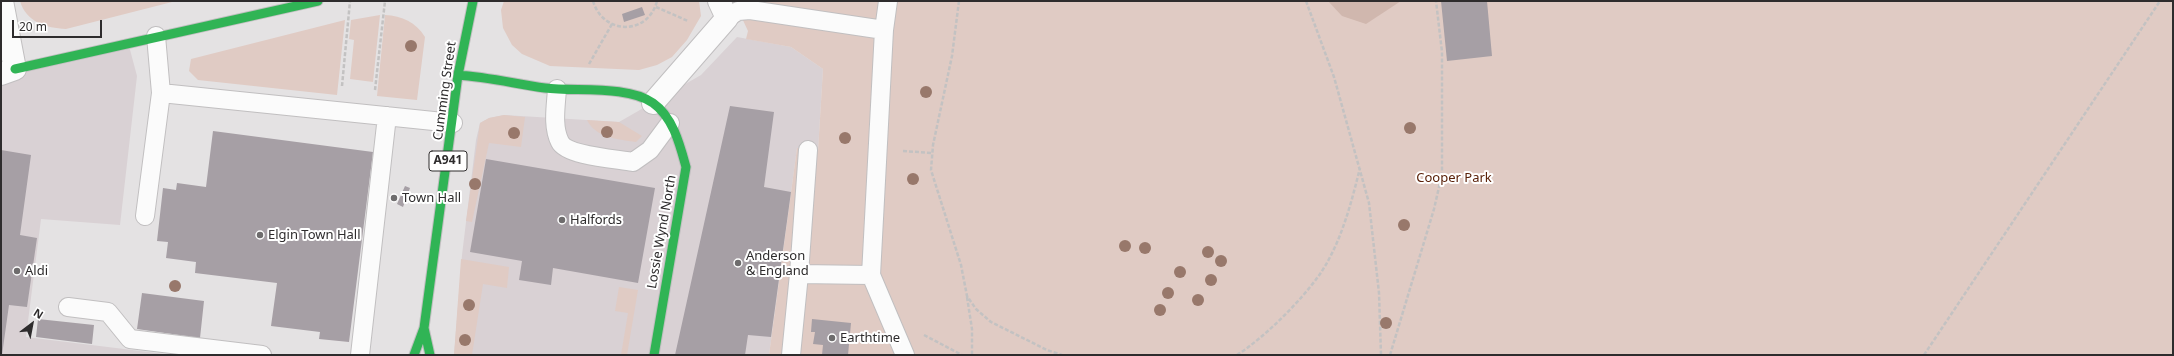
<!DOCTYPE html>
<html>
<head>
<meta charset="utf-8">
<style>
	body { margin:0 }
	#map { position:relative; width:2174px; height:356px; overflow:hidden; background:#e4e2e3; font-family:"Noto Sans",sans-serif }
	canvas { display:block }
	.frame { position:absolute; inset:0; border:2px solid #2e2c2d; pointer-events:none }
	.north { position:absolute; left:12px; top:304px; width:40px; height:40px; -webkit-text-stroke:3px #fff; paint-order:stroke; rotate:32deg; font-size:11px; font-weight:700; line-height:16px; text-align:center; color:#2e2c2d }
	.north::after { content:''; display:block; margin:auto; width:14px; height:18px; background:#2e2c2d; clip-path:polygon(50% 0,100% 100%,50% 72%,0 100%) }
	.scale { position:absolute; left:12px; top:20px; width:90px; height:18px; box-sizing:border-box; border:2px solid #2e2c2d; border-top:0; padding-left:5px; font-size:12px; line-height:14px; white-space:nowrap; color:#2e2c2d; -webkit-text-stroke:3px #fff; paint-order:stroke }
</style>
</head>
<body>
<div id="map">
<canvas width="2174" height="356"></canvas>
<div class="frame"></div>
<div class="north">N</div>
<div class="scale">20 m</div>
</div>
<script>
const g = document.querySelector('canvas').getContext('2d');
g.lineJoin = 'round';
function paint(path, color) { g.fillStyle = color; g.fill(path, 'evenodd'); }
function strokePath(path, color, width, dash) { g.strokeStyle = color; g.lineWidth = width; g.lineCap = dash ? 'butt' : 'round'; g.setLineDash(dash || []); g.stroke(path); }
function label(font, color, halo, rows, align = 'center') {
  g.font = font + ' "Noto Sans",sans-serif'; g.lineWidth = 4; g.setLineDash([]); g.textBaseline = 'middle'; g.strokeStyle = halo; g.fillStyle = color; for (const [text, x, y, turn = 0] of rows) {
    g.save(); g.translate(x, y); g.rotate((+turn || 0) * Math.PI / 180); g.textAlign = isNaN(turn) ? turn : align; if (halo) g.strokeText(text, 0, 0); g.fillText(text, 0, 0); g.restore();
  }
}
const built = new Path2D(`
	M737,37L791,47L823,69L818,151L797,148L769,355H454L462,255L476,140L480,123L489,118L504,115L619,122L701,75Z
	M129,46L137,76L120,225L41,219L26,337L173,355H1V77Z`);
const green = new Path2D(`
	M20,1H176L66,29C46,28 26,22 20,1Z
	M504,1H699L701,16L687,40L672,57L657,65L639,70L550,66L522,54L512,45L503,28L501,10Z
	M734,1H2173V355H769L797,148L818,151L823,69L791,47L746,39L748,31Z
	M380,15L373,82L350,79L354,40L349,39L351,20Z
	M385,15C402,16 416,22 425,37L417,100L377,96Z
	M345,20L337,95L198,80L189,71L191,59Z
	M504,115L525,117L521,147L489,143L472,222L466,221L480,123L489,118Z
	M587,120L619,122L642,136L636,142C617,139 596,138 587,120Z
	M461,259L509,267L507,288L483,284L472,355H454Z
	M619,287L638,290L627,355H621L628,313L615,311Z`);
const forest = new Path2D(`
	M1328,1H1401L1366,24L1342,16Z`);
const building = new Path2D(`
	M1441,1H1487L1492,56L1447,61Z
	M642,7L645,15L624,22L622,14Z
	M730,106L774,112L764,187L791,192L771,337L748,335L745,355H675Z
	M213,131L373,152L349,342L319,339L320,332L271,326L277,283L195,273L196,262L166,258L168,242L157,241L163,188L176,190L177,183L206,187Z
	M1,150L31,155L20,235L37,238L27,307L9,305L2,355Z
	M486,159L655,188L638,283L553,268L551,285L519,280L522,261L470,252Z
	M405,186L410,188L403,207L397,204Z
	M142,293L204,301L200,338L137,329Z
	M38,319L94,325L92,344L36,337Z
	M812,319L851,323L848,355H822L823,345L813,344L815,332H811Z`);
const path = new Path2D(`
	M593,1C603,35 648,36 657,1
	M959,1L952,56L933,145L931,170L961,265L967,296L976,309L991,322L1047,350L1062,355
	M1306,1L1334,77L1369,203L1379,293L1381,355
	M656,7L688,21
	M589,64L612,24
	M342,86L350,1
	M375,90L385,1
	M903,151L932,153
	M967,297L972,329V355
	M924,335L962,355
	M1237,355C1265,337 1301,301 1320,274C1341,243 1351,204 1360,168
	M1390,355L1434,209L1442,174V52L1436,1
	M1924,355L2160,1`);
const lane = new Path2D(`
	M888,1L884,30L871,275L905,355
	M727,18L738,11L750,10L884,30
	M557,89C556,106 552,126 560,142C567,156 618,159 633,162L650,150L670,123
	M161,93L453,123
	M145,216L161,93L156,36
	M799,274L808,150
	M68,307L108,312L130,339L262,355
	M360,355L387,116
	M791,355L799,274L871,275`);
const street = new Path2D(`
	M1,74L15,69L2,1
	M653,103L727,18L719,1`);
const fast = new Path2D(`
	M15,69L318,1
	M458,75C488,77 516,84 545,88C576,92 627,85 653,103C673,117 680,145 686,167L654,355
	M424,328L430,355
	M414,355L424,328L458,75L473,1`);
const trees = [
	[411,46],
	[926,92],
	[1410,128],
	[607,132],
	[514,133],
	[845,138],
	[913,179],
	[475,184],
	[1404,225],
	[1125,246],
	[1145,248],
	[1208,252],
	[1221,261],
	[1180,272],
	[1211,280],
	[175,286],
	[1168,293],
	[1198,300],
	[469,305],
	[1160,310],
	[1386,323],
	[465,340]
];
const markers = [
	[394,198,4,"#6e6c6d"],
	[562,220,4,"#6e6c6d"],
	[260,235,4,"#6e6c6d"],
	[738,263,4,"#6e6c6d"],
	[17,271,4,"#6e6c6d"],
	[832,338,4,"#6e6c6d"]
];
const shields = [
	[448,161,38]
];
const shieldNames = [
	["A941",448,161]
];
const streetNames = [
	["Cumming Street",445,91,-82],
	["Lossie Wynd North",662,232,-80]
];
const parkNames = [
	["Cooper Park",1454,178]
];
const poiNames = [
	["Town Hall",402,198],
	["Halfords",570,220],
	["Elgin Town Hall",268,235],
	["Anderson",746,256],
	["& England",746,271],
	["Aldi",25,271],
	["Earthtime",840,338]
];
paint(built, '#d9d1d4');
paint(green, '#e0cbc4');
paint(forest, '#d0b7ae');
paint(building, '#a69fa5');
strokePath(lane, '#c1bfc0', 20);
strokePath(street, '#c1bfc0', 24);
strokePath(fast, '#c1bfc0', 11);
strokePath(path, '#c3c2c2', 2.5, [4, 2]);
strokePath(lane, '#fbfbfb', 18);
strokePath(street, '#fbfbfb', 22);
strokePath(fast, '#30b455', 9);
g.fillStyle = '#98786b';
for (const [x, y] of trees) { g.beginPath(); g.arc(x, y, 6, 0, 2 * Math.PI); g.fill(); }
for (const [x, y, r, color] of markers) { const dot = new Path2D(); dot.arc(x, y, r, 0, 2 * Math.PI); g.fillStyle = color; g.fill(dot); strokePath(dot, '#fff', 1.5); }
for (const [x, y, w] of shields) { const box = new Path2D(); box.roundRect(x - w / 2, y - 10, w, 20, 3); g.fillStyle = '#fff'; g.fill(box); strokePath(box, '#2e2c2d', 1); }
label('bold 12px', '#2e2c2d', null, shieldNames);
label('13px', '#2e2c2d', '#fff', streetNames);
label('13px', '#5a2109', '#fff', parkNames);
label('13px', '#2e2c2d', '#fff', poiNames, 'left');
</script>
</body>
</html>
